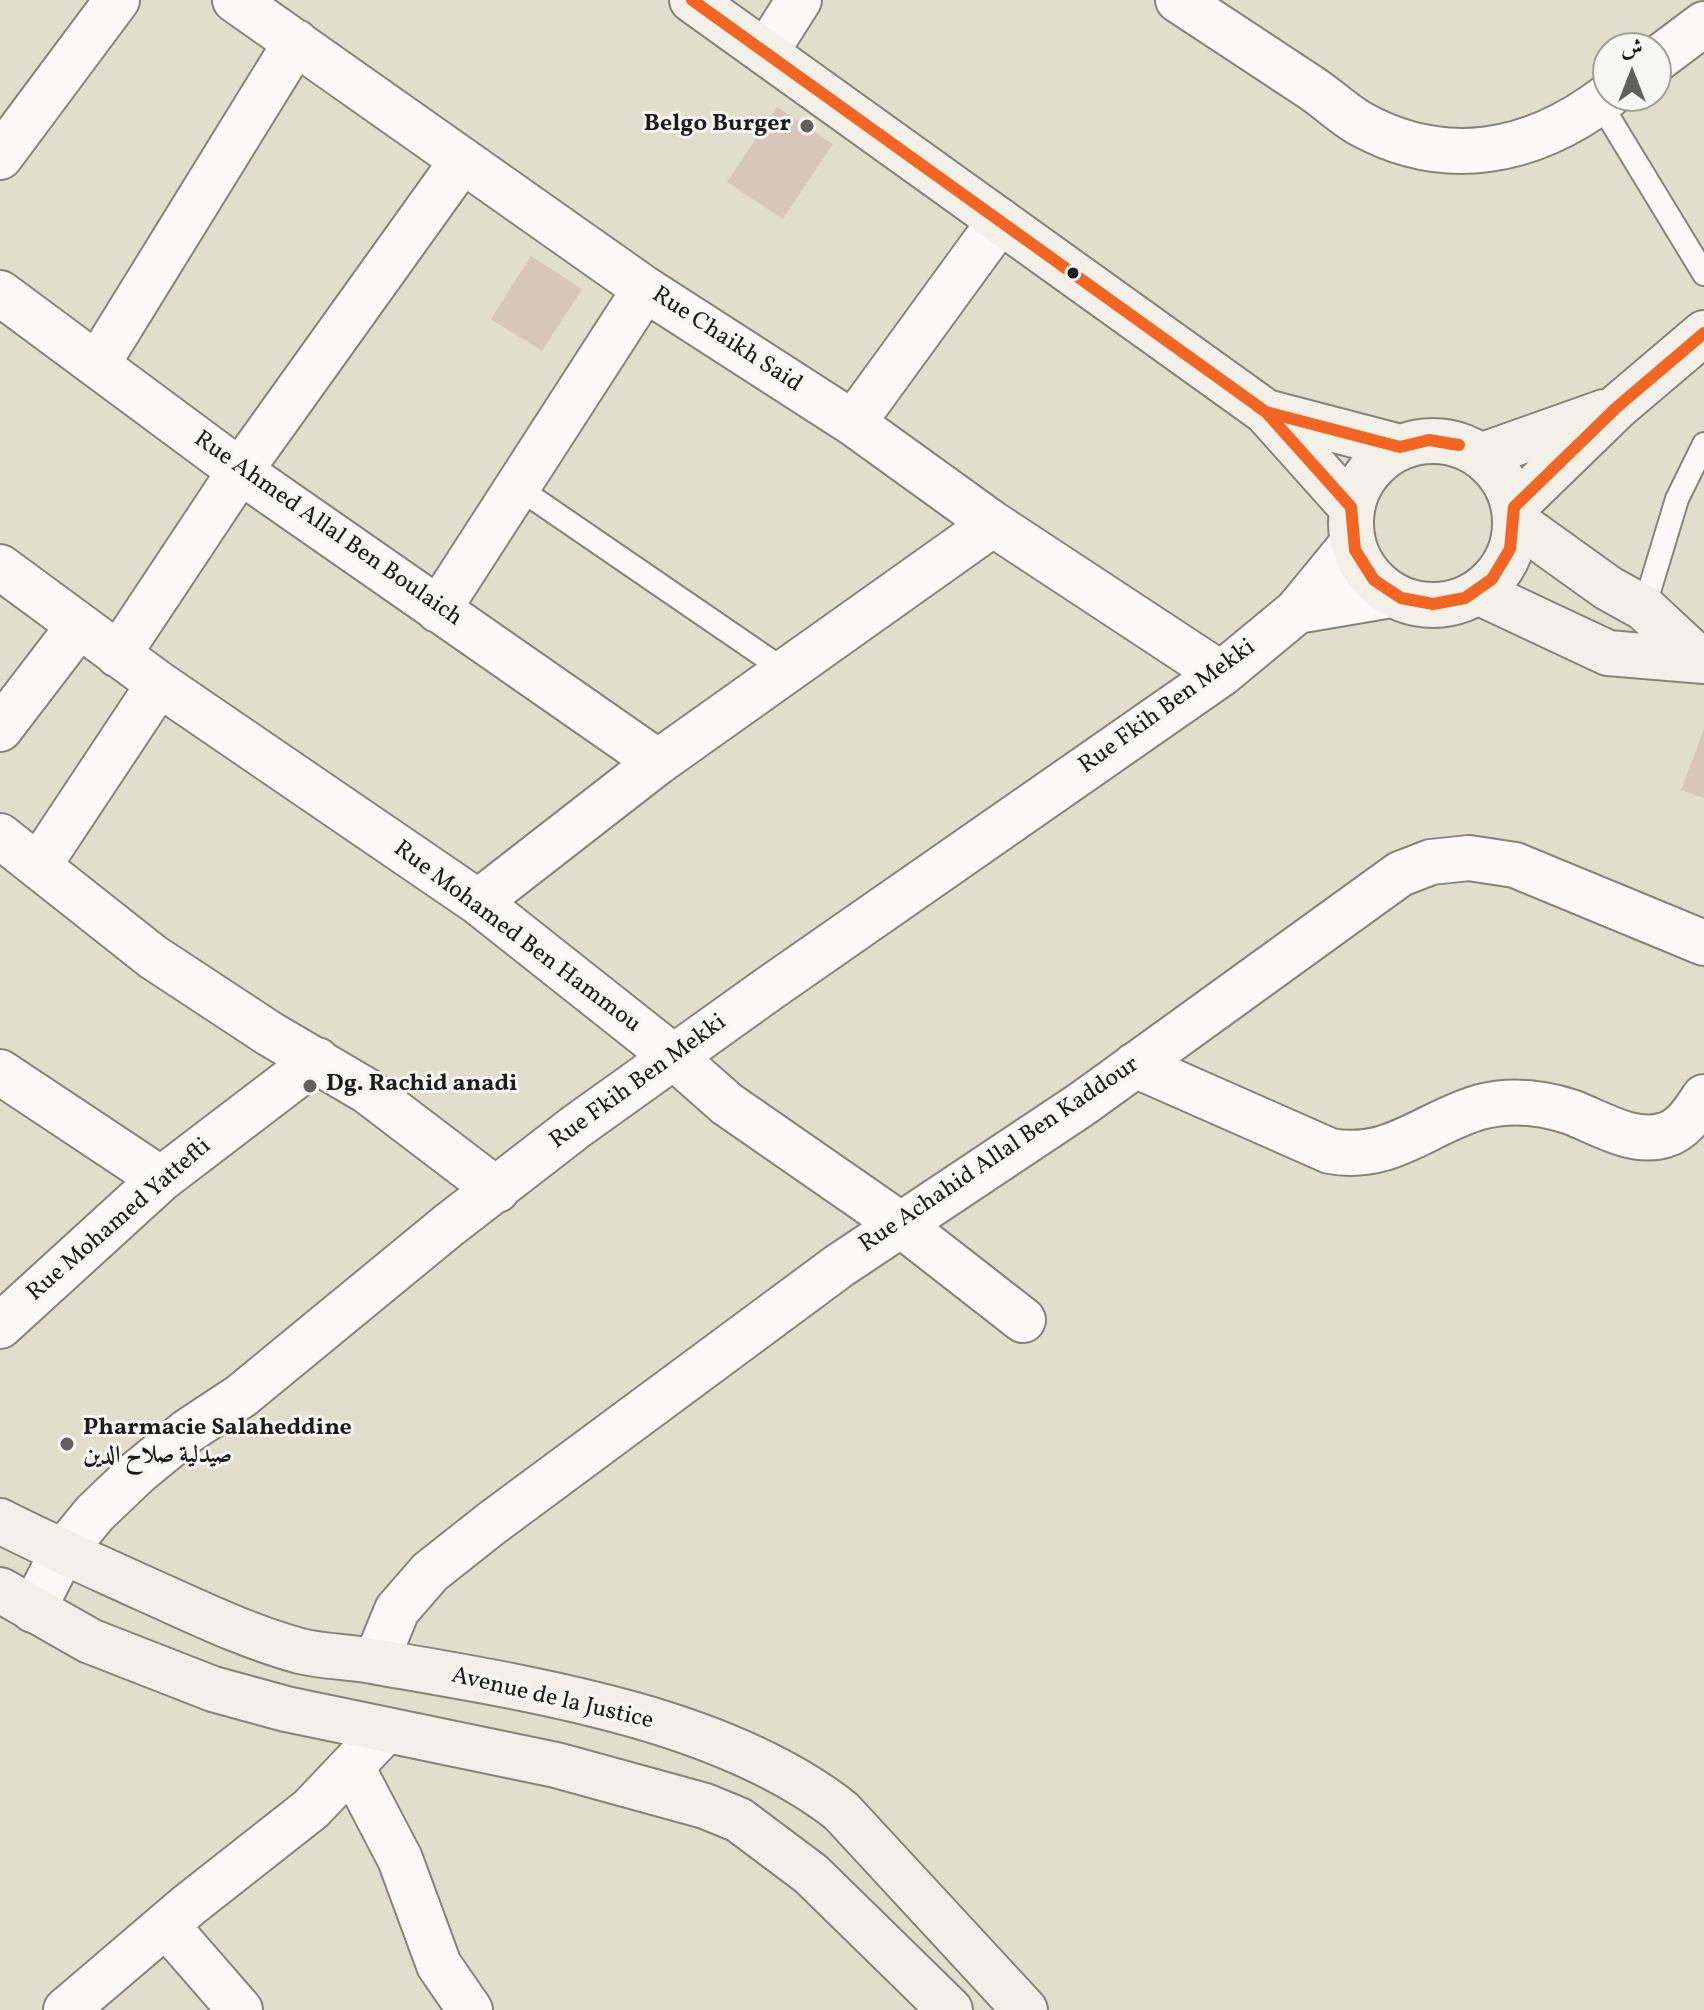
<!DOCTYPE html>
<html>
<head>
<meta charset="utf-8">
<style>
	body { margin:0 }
	#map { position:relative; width:1704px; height:2010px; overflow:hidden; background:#e2decd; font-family:Vollkorn,Amiri,serif }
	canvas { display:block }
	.north { position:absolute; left:1592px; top:32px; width:80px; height:80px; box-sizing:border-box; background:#f6f6f2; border:2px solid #9f9f9c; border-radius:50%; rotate:0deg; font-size:22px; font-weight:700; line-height:32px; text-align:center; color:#1c1c1c }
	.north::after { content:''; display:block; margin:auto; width:28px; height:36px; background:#61605a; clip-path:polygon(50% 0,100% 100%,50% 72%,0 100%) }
</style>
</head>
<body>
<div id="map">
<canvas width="1704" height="2010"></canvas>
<div class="north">ش</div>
</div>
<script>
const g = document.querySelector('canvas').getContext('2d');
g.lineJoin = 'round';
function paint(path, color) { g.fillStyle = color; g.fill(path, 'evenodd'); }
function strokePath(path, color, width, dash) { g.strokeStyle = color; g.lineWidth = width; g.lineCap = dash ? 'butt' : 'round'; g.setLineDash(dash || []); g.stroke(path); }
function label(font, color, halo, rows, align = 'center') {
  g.font = font + ' Vollkorn,Amiri,serif'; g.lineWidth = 6; g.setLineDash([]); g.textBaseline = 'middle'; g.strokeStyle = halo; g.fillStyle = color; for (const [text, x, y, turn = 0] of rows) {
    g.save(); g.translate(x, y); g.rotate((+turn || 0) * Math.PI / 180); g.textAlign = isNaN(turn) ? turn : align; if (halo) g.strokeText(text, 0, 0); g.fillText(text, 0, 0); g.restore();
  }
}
const building = new Path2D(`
	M777,107L833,144L783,219L727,182Z
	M531,256L582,289L542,351L491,319Z
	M1704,729V798L1681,790Z`);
const lane = new Path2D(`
	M1600,103L1704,274
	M517,487L787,672
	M1644,608L1677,499L1704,444`);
const street = new Path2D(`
	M235,0L645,289L853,423L993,524L1221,674
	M1178,0C1222,29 1266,58 1310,87C1327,98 1342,113 1359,123C1445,171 1532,154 1608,96
	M766,52L799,0
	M1656,60L1704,24
	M0,157L117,0
	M0,293L240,471L658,762
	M98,363L296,42
	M853,423L1000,221
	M0,567L159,684L478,902L675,1058L727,1104L900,1224L1023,1320
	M438,610L645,289
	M1297,611L1391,595
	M118,655L240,471L462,161
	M0,729L78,627
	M0,836L153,957L270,1034L367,1091L497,1190
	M39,865L159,684
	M478,902L658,762L993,524
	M1135,1065L1330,1151C1391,1162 1425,1123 1480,1107C1511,1099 1541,1102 1571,1112C1600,1123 1633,1145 1665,1135C1683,1130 1695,1111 1704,1097
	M0,1072L161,1179
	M0,1326L161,1179L317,1060
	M33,1610L62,1553L95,1513L138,1472L188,1431L241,1396L449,1225L577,1126L770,988L1221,674L1297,611L1352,544
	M376,1661L397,1610L430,1572L492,1523L839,1266L1082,1104L1400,874L1431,862L1469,858L1515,865L1704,943
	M353,1769L400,1859L439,1965L470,2010
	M166,1925L240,2010
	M66,2010L189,1905L311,1809L386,1730`);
const secondary = new Path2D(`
	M692,0L1266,412L1351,507
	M1266,412L1400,447
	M1351 523a82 82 0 1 1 164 0a82 82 0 1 1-164 0Z
	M1480,456L1604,412
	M1514,507L1617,407L1704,333
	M1516,522L1608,588L1644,608L1699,659
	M1478,592L1608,653L1704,661
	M0,1521C47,1545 95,1566 143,1588C195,1611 245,1636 300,1651C325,1657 353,1657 378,1662C527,1688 721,1717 841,1811L1025,2010
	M0,1590L90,1641L213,1689L286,1709L556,1765L705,1806L739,1820L811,1874L950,2010`);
const bus1 = new Path2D(`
	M692,0L1266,412L1351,507L1355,550L1374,580L1401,598L1433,604L1465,598L1492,579L1510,549L1514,507L1617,407L1704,333
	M1257,406L1266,412L1400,447L1429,440L1459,445`);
const markers = [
	[807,126,8,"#61605a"],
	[1073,273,7,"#1c1c1c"],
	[310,1086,8,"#61605a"],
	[67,1444,8,"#61605a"]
];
const poiNames = [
	["Belgo Burger",791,126,"right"],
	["Dg. Rachid anadi",326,1086],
	["Pharmacie Salaheddine",83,1430],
	["صيدلية صلاح الدين",83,1458]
];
const streetNames = [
	["Rue Chaikh Said",726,341,33],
	["Rue Ahmed Allal Ben Boulaich",327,530,35],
	["Rue Fkih Ben Mekki",1168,708,-36],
	["Rue Mohamed Ben Hammou",516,938,37],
	["Rue Fkih Ben Mekki",639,1083,-36],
	["Rue Achahid Allal Ben Kaddour",1000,1156,-34],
	["Rue Mohamed Yattefti",120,1221,-41],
	["Avenue de la Justice",552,1700,13]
];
paint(building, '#d6c7ba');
strokePath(lane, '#85837a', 26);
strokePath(street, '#85837a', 48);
strokePath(secondary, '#85837a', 48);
strokePath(lane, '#fbfaf8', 22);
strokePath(street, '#fbfaf8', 44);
strokePath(secondary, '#f2f0e9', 44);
strokePath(bus1, '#f26522', 12);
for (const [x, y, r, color] of markers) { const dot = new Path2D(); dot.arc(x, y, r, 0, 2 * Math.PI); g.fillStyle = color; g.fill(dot); strokePath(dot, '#f6f6f2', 3); }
label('bold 24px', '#1c1c1c', '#f6f6f2', poiNames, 'left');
label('24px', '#1c1c1c', '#f6f6f2', streetNames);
</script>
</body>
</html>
